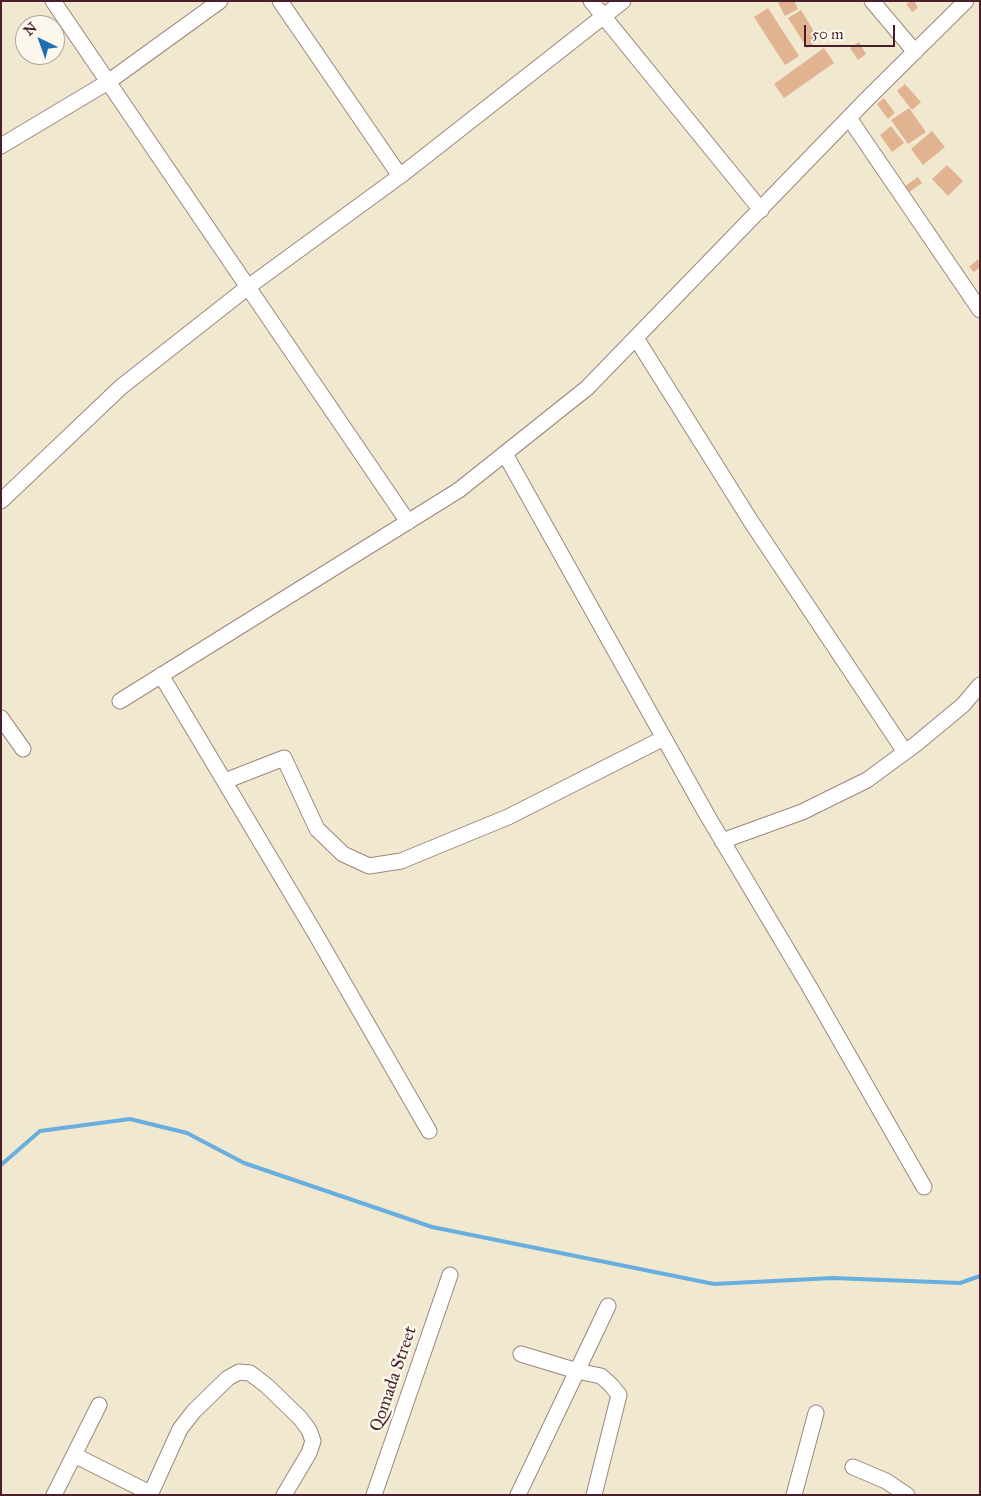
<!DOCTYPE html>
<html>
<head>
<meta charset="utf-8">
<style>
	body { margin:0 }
	#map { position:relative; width:981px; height:1496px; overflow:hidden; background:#f1e9cf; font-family:"IM FELL Great Primer",serif }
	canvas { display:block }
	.frame { position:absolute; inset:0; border:2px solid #4a1f2b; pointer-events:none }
	.north { position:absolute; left:15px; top:15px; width:50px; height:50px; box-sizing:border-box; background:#fbf7ec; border:1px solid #b4a19f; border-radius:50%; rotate:318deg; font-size:14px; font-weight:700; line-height:20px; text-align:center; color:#4a1f2b }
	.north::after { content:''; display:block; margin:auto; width:18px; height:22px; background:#1f6fb2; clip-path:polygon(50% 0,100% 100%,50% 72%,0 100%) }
	.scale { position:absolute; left:804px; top:25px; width:91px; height:22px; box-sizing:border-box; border:2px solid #4a1f2b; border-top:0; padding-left:6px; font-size:15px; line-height:18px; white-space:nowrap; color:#4a1f2b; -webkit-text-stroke:4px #fbf7ec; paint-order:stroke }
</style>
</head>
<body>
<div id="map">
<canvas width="981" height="1496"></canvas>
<div class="frame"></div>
<div class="north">N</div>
<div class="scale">50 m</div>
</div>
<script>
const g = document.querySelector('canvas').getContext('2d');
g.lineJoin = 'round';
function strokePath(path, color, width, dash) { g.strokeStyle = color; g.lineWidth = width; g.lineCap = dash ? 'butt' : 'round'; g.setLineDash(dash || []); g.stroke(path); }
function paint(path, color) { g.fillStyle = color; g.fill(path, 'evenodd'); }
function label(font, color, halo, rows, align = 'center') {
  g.font = font + ' "IM FELL Great Primer",serif'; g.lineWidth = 5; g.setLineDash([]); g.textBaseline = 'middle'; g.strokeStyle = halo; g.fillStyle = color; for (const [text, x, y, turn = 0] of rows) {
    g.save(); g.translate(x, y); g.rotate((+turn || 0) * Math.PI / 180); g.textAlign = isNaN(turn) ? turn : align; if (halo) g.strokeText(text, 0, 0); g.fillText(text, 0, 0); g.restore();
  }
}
const stream = new Path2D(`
	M1,1165L40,1131L130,1119L187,1133L244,1163L432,1227L714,1284L833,1278L960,1283L980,1276`);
const building = new Path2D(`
	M781,1H794L798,9L785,16L778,3Z
	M911,1H914L918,8L912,12L906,4Z
	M768,8L799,56L785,65L754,17Z
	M801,10L819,40L807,48L788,18Z
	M859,42L866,54L858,60L850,48Z
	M824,48L834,63L784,98L774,84Z
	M905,84L921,102L912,110L897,91Z
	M884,98L895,113L888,119L877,104Z
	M909,108L926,132L908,144L891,120Z
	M891,126L904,143L892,152L880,135Z
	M932,131L945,147L923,165L911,149Z
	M947,165L963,181L948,196L932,179Z
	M918,177L922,183L908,193L904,187Z
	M978,259L980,267L974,272L969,267Z`);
const minor = new Path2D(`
	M53,1L408,522
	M280,1L400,176
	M591,1L761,210
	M872,1L915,52
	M849,118L980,310
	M1,146L108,82L220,1
	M636,338L752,523L905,752
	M505,454L707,815L809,986L924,1187
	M1,501L121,387L248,287L400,176L623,1
	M161,675L315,933L429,1131
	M120,701L459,490L587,388L867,99L966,1
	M1,718L23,749
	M225,781L284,758L317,829L343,854L369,866L401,861L508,817L664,738
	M722,841L802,812L867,780L916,744L963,705L980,685
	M521,1354L577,1371L601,1376L611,1385L619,1395L594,1495
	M74,1455L150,1493
	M853,1467L886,1481L907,1495
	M54,1495L99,1405
	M150,1495L180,1429L194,1411L228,1378L239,1372L250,1373L267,1386L300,1418L309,1430L313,1441L309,1453L284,1495
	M374,1495L450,1275
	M518,1495L608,1306
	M794,1495L816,1413`);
const streetNames = [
	["Qomada Street",394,1379,-71]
];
strokePath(stream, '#68aede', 4);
paint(building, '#e1b391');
strokePath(minor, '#9e847d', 17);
strokePath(minor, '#fff', 15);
label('18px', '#4a1f2b', '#fbf7ec', streetNames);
</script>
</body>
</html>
